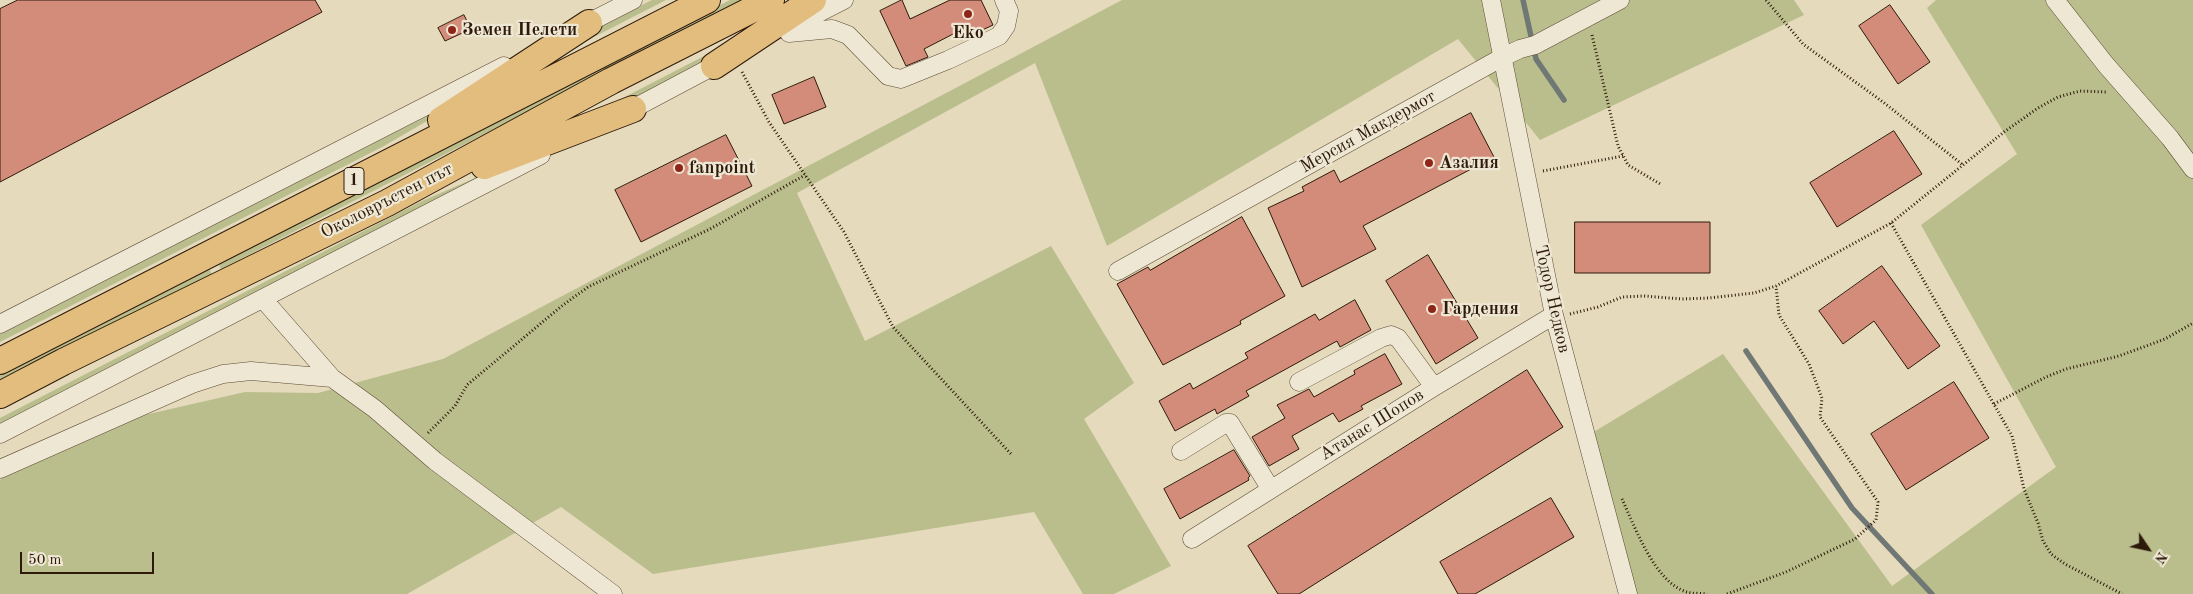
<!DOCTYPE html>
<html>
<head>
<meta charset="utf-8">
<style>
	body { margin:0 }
	#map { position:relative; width:2193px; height:594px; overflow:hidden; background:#e5dabc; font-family:"Old Standard TT",serif }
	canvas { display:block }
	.north { position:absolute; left:2123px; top:524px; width:50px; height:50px; -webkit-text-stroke:4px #eee7d3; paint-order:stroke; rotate:124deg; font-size:14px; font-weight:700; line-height:20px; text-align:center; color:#2e1a0a }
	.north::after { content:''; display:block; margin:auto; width:18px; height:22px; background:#2e1a0a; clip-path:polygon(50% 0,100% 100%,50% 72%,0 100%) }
	.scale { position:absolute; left:20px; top:552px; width:134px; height:22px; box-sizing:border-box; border:2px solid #2e1a0a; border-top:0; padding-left:6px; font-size:15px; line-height:18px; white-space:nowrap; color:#2e1a0a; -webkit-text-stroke:4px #eee7d3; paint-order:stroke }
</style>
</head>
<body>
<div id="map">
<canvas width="2193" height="594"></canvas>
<div class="north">N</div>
<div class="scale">50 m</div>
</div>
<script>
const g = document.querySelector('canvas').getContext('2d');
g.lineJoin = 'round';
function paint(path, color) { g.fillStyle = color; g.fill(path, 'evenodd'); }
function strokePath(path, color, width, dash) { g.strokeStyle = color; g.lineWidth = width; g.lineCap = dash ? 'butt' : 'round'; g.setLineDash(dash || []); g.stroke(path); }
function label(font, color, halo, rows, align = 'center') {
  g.font = font + ' "Old Standard TT",serif'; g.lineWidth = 4.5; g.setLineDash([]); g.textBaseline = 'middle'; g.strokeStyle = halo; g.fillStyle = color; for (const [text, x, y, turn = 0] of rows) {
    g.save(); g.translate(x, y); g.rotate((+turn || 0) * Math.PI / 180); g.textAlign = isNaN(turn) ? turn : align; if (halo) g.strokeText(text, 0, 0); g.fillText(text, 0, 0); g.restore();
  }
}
const green = new Path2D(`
	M652,0H666L555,57L553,55L607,22Z
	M730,0H746L221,269L218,263Z
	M1122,0H1794L1804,15L1540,140L1458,39L1107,246L1035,63L797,193L865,341L1051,246L1134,383L1084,419L1171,566L1114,594H1083L1034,512L653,574L561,507L407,594H0V480L11,473L140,416L245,392L318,393L443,359Z
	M1936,0H2193V594H1635L1592,433L1723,354L1892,586L2056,467L1921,225L2017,154L1927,8Z
	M770,22C714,63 650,91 587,119L586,117Z
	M457,101L458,103L384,146L0,342V333Z
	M489,172L0,425V418L422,201Z
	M208,267L212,274L0,383V374Z`);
const stream = new Path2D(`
	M1523,0L1536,59L1564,100
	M1746,351L1852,508L1932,594`);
const building = new Path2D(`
	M18,0H315L322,12L0,182V9Z
	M902,0L910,19L950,0H981L993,25L961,40L957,32L924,49L928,57L906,66L880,11Z
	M1890,5L1930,62L1898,84L1859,26Z
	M464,15L471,29L445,41L438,28Z
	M814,77L826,107L784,124L772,95Z
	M1471,113L1494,157L1363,226L1376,249L1302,287L1268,208L1304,191L1302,187L1334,170L1340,182Z
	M1894,131L1922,174L1837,227L1810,183Z
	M726,135L752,186L641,242L615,190Z
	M1242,217L1285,296L1240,321L1241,324L1163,365L1117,284L1148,267L1150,270Z
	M1575,222H1710V273H1575Z
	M1428,255L1478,338L1436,364L1386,281Z
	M1882,266L1940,346L1908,369L1874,321L1843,344L1819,311Z
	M1355,300L1371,330L1340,347L1337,341L1246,391L1249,396L1217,414L1215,409L1175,431L1159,401L1190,383L1193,389L1248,358L1245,353L1315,314L1319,320Z
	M1385,354L1402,384L1361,406L1363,409L1339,422L1333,413L1292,436L1299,449L1269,466L1252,437L1285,418L1277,405L1309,389L1314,397L1355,374L1354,371Z
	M1527,370L1563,427L1299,594H1278L1248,546Z
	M1954,382L1989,438L1906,490L1871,434Z
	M1234,450L1250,476L1248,478L1249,480L1180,519L1164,489Z
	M1551,498L1574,537L1475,594H1458L1440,562Z`);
const path = new Path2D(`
	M1766,0L1803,44L1883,102L1963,165
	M1592,35L1618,146L1628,165L1662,185
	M742,72L769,122L844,232L893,327L1011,454
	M1543,171L1623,156
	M1891,223L2012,436L2024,489L2038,523L2043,541L2051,554L2065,564L2122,594
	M1570,314L1598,307L1622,297L1644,296L1682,299L1709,298L1754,293L1776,286L1891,223L2004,132L2038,108L2058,97L2080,91L2107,92
	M1994,404L2046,377L2066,369L2119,356L2165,339L2193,323
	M428,433L455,406L467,385L563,305L588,287L710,229L805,175
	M1622,499C1635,527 1655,583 1687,592C1693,594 1701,593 1707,594
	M1727,594L1786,572L1855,539L1876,520L1878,502L1820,417L1822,398L1809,364L1779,315L1776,286`);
const minor = new Path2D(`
	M1491,0L1554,315L1628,594
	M2055,0L2106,65L2170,138L2193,169
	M580,27L633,0
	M791,27L844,0
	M789,33L832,29L848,35L888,76L901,79L948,60L999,36L1006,26L1009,11L1004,0
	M625,113L723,61
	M1118,271L1501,58L1520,49L1535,45L1620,0
	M263,299L332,378L375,409L435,461L613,594
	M0,324L504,66
	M1299,382L1381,338L1391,335L1398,338L1434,387
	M0,434L541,155
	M1181,451L1226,423H1230L1270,488
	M0,469L192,384L223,374L251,371L332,378
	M1192,539L1434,387L1554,315`);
const highway = new Path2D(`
	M714,66L813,0
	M441,120L589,23
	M484,166L633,109
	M0,361L707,0
	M0,395L63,362L387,203L611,81L771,0`);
const markers = [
	[968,14,5,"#8f2418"],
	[452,30,5,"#8f2418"],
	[1429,163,5,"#8f2418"],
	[679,168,5,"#8f2418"],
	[1432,309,5,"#8f2418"]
];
const shields = [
	[354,181,20]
];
const shieldNames = [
	["1",354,181]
];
const poiNames = [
	["Земен Пелети",462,30],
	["Eko",968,33,"center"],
	["Азалия",1439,163],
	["fanpoint",689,168],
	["Гардения",1442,309]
];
const streetNames = [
	["Мерсия Макдермот",1368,132,-29],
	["Околовръстен път",387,201,-27],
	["Тодор Недков",1552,299,77],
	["Атанас Шопов",1372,425,-32]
];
paint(green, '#babe8d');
strokePath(stream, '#707875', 5.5);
paint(building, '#d38b7a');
strokePath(building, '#2e1a0a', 1);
strokePath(minor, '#5c4a36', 19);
strokePath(highway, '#2e1a0a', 28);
strokePath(path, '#2e1a0a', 3, [1, 2.5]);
strokePath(minor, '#eee7d3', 18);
strokePath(highway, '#e2bd7e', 26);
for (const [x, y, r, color] of markers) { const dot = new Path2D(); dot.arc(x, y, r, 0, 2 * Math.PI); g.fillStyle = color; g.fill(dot); strokePath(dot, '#eee7d3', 2); }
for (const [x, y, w] of shields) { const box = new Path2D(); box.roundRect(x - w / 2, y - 13.5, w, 27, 4); g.fillStyle = '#eee7d3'; g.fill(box); strokePath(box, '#2e1a0a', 1); }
label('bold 16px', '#2e1a0a', null, shieldNames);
label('bold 18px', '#2e1a0a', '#eee7d3', poiNames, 'left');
label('18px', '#2e1a0a', '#eee7d3', streetNames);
</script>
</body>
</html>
